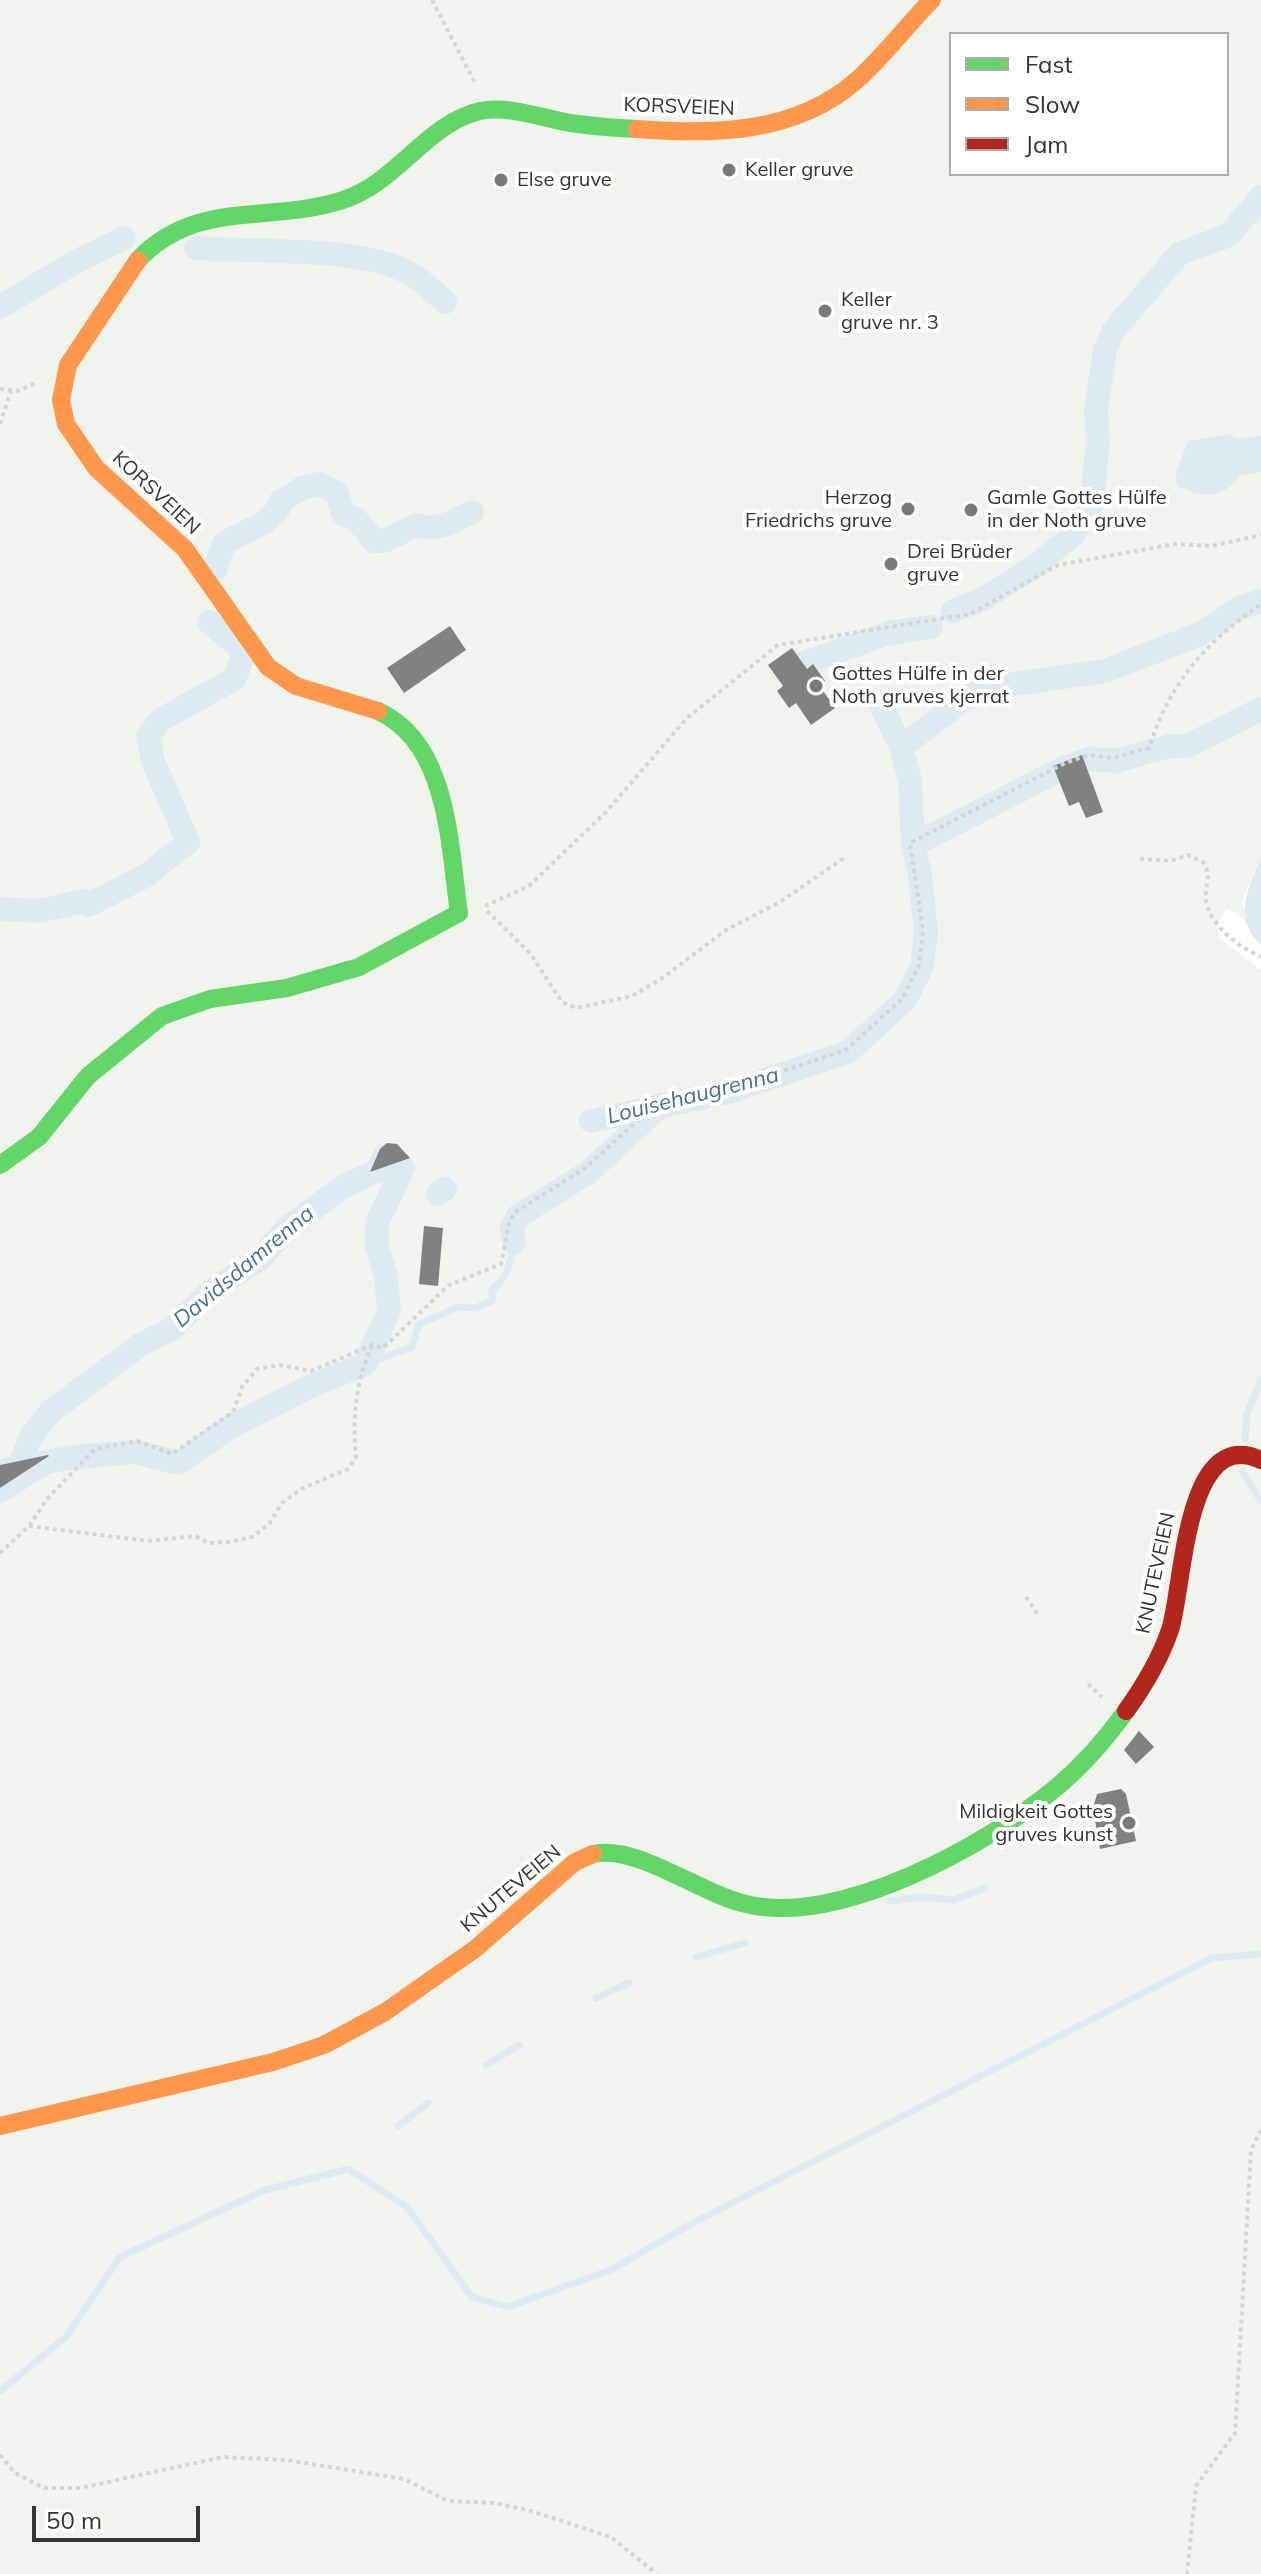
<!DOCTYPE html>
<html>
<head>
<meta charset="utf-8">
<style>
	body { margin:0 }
	#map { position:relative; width:1261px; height:2574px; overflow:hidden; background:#fff; font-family:Mulish,sans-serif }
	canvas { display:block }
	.legend { position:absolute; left:949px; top:32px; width:280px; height:144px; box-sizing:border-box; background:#fff; border:2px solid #adadad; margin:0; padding:10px 14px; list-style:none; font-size:24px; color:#333 }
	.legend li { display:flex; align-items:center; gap:16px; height:40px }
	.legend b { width:40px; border:2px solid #adadad }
	.scale { position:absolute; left:32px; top:2506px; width:168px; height:36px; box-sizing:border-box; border:4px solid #333; border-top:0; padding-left:10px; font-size:24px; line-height:28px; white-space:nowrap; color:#333; -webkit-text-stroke:6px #fff; paint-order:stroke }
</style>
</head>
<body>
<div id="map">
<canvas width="1261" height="2574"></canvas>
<ul class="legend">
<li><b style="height:10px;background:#63d668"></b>Fast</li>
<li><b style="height:10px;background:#ff974d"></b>Slow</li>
<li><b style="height:10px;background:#b3261e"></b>Jam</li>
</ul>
<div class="scale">50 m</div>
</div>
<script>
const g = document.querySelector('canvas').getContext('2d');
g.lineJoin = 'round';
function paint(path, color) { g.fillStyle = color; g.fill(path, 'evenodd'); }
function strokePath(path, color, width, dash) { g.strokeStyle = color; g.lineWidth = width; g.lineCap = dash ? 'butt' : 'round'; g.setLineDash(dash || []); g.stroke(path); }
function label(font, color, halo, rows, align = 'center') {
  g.font = font + ' Mulish,sans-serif'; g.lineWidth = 8; g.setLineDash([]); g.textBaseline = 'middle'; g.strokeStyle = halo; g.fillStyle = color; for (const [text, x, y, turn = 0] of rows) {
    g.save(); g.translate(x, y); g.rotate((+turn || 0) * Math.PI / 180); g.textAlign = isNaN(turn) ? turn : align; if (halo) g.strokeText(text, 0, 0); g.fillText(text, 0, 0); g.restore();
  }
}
const green = new Path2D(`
	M0,0H1261V436L1236,438L1240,476L1261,472V857L1242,901L1251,929L1238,914L1227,908L1217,926L1220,939L1261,970V2574H0ZM951,34H1227V174H951Z`);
const water = new Path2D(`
	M1229,434L1236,438L1261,436V472L1240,476C1221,501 1203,497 1177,486L1176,472L1188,441Z
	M1261,857V945C1232,918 1249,886 1261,857Z`);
const stream = new Path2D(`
	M365,1364L412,1347L419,1324L458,1307L476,1308L493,1300L491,1290C506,1281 512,1260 514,1242
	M1245,1439L1247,1413L1261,1380
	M1242,1471L1261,1501
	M890,1901L922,1897L953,1900L985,1888
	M696,1957L745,1943
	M596,1998L629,1983
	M486,2065L519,2045
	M398,2126L428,2103
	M0,2391L66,2337L120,2257L265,2190L348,2169L407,2207L472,2297L507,2307L611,2270L693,2223L1212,1958L1261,1954`);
const canal = new Path2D(`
	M196,248C252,252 351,247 401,269C419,277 431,289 445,302
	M0,307L75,262L124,238
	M215,570L224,543L262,524L278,510L280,502L302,488L319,484L337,493L343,514L356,519L374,541H384L416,525C436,533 454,521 472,512
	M953,611L985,598L1035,566L1072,536L1092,503L1098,440L1096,410L1105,350L1113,331L1179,254L1229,235L1261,197
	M804,663L889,633L931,627
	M882,707L901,747L910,780L913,845
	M901,747L969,696L986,688L1105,671L1200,634L1239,608L1261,601
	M0,909L39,911L83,901L88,905L147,875L188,842L153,761L148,735L162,719L234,679L245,652L209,622
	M591,1121L732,1091L848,1052L905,1000L922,966L926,931L920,875L913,845L1066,767L1089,759L1116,761L1170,746H1187L1261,709
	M438,1194L445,1189
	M514,1242L512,1227L518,1216L589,1172L661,1105
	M0,1472L20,1466L30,1438L50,1412L140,1345L172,1329L213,1289L260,1259L287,1228L344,1186L377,1171L385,1156
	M0,1491L46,1462L74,1457L136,1452L179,1463L230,1427L311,1386L365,1364L389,1311L386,1276L377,1247V1223L403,1168`);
const building = new Path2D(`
	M450,626L466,650L404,693L387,668Z
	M792,648L807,669L813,664L825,681L819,685L835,708L811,725L796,703L789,708L777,691L783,686L768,665Z
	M1082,755L1103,812L1086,818L1079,802L1069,806L1053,766Z
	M387,1143L397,1144L410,1158L370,1172L380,1149Z
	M424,1226L443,1228L438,1286L419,1284Z
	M48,1455L49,1456L0,1488V1465Z
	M1139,1731L1154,1747L1136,1764L1124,1750Z
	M1121,1789L1126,1794L1136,1841L1100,1849L1093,1808L1097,1794Z`);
const path = new Path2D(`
	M432,0L475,83
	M0,389L17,391L36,383
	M0,424L11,391
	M1140,859L1170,861L1188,855L1203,862C1211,874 1207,879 1206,892C1203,921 1237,946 1261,957
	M485,906L529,886L606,812L687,718L778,645L970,614L1058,565L1175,544L1212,546L1261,535
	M487,911L530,953L562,1002L576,1008L632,996L661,979L726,930L780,902L844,858
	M29,1526L148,1541L195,1536L209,1543L229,1542L252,1537L269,1524L282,1503L301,1489L348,1469L356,1457C352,1417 356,1382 372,1345
	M0,1553L29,1526L47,1499L95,1449L138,1441L172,1454L233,1412L242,1387L257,1369L280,1365L311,1371L372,1345L383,1348L449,1285L501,1264L509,1223L515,1212L584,1169L663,1098L732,1088L846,1050L902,999L919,965L923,931L910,843L1065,763L1088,755L1113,758L1149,748C1170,682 1205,643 1261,604
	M1026,1597L1038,1615
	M1088,1684L1102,1697
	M0,2455L15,2473L44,2488H80L223,2457L287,2460L404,2479L448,2501L495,2503L528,2510L611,2537L657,2574
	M1187,2574L1196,2486L1235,2433L1251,2150L1261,2129`);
const fast = new Path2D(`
	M138,260C197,198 270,224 343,200C398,182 427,123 480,111C507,105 543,118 570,123C592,126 615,128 637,129
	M0,1165L39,1137L88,1076L162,1016L210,999L287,988L359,967L459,913C449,845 449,743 378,711
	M593,1854C637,1844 698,1893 746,1904C839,1927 987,1845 1057,1787C1083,1765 1106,1739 1126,1711`);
const slow = new Path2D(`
	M637,129C713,135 796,134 857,80C884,56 906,26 932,0
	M138,260L68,365L61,400L66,424L96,468L185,549L268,667L296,686L378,711
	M0,2126L273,2062L324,2045L385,2012L475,1949L575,1862L593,1854`);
const jam = new Path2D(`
	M1126,1711C1144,1686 1160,1659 1170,1630C1184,1588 1184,1424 1261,1460`);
const markers = [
	[729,170,8,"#7a7a7a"],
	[501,180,8,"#7a7a7a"],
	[825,311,8,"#7a7a7a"],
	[908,509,8,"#7a7a7a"],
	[971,510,8,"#7a7a7a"],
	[891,564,8,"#7a7a7a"],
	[816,686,8,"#7a7a7a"],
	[1129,1823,8,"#7a7a7a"]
];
const streetNames = [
	["KORSVEIEN",679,107,2],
	["KORSVEIEN",156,493,43],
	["KNUTEVEIEN",1156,1573,-78],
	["KNUTEVEIEN",511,1889,-40]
];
const poiNames = [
	["Keller gruve",745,170],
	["Else gruve",517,180],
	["Keller",841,300],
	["gruve nr. 3",841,323],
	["Herzog",892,498,"right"],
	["Friedrichs gruve",892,521,"right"],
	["Gamle Gottes Hülfe",987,498],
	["in der Noth gruve",987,521],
	["Drei Brüder",907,552],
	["gruve",907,575],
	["Gottes Hülfe in der",832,674],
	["Noth gruves kjerrat",832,697],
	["Mildigkeit Gottes",1113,1812,"right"],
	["gruves kunst",1113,1835,"right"]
];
const waterNames = [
	["Louisehaugrenna",693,1096,-14],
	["Davidsdamrenna",244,1267,-40]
];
paint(green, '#f1f4ed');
paint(water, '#deeaf2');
strokePath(stream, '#deeaf2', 7);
strokePath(canal, '#deeaf2', 24);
paint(building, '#818181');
strokePath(path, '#d5d5d5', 4, [4, 4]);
strokePath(fast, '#63d668', 18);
strokePath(slow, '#ff974d', 18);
strokePath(jam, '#b3261e', 18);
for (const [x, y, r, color] of markers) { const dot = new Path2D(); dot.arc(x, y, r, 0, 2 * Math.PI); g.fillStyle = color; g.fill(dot); strokePath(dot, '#fff', 3); }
label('20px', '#333', '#fff', streetNames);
label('20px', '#333', '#fff', poiNames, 'left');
label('italic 22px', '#427194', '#fff', waterNames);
</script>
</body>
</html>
